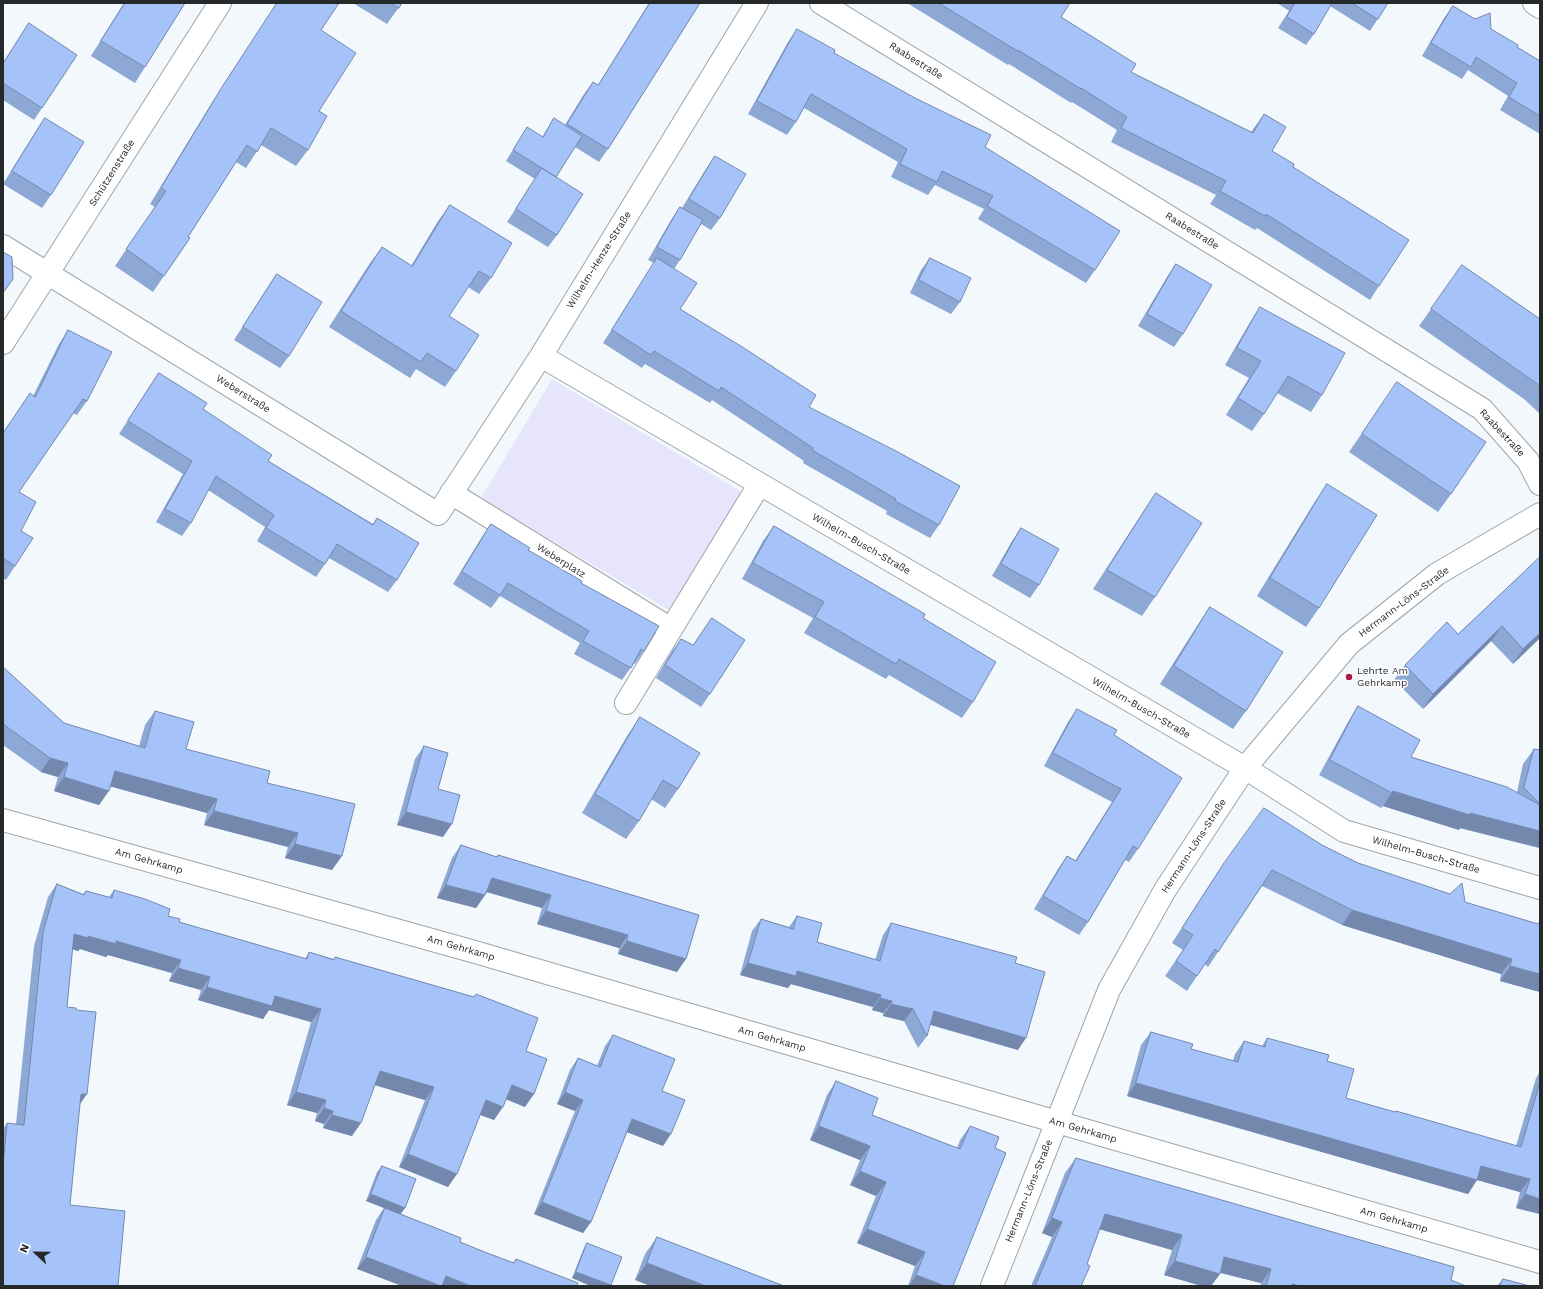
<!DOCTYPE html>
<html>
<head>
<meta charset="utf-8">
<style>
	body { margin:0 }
	#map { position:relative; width:1543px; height:1289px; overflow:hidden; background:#f2f8fc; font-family:"Work Sans",sans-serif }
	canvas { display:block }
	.frame { position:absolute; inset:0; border:4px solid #26292a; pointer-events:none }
	.north { position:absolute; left:16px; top:1233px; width:40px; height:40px; -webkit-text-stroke:3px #fff; paint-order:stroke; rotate:292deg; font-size:11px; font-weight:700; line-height:16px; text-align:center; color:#26292a }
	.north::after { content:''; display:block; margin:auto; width:14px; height:18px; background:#26292a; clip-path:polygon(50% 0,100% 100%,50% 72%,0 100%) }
</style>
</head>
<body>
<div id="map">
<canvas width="1543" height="1289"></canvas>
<div class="frame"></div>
<div class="north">N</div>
</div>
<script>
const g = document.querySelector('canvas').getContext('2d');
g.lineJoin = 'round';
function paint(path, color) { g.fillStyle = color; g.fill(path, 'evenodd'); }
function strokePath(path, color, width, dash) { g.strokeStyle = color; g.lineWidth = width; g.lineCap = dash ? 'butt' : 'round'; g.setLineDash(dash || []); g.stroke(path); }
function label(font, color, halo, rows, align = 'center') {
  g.font = font + ' "Work Sans",sans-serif'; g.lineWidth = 3; g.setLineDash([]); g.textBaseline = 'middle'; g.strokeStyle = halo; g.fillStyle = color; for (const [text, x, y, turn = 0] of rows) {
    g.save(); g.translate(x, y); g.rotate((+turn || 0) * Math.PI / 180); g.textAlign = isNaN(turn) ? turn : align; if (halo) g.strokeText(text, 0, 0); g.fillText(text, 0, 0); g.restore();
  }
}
const green = new Path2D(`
	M552,379L742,492L670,611L481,498Z`);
const minor = new Path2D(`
	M821,3L1482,409L1528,461L1540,484
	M1534,3L1540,7
	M3,246L438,514L541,356L757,3
	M3,343L220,3
	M541,356L1245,768L1344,831L1540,888
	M451,493L671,629
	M626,703L759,485
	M3,820L475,952L1057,1122L1540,1262
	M992,1286L1109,990L1165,890L1245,768L1349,644L1437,574L1540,514`);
const wall = new Path2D(`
	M124,3H185L135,83L91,56Z
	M277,3H339L321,30L319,111L308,150L296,166L261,145L246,168L236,162L188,237L190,238L153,292L115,266L155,207L150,204L211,104Z
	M353,3H402L387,24Z
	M649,3H700L608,149L599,162L575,147L556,177L557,235L548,247L507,222L535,179L506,161L527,127L542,137L554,118L565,125L584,94L593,82L598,85Z
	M907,3H1070L1061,17L1131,72L1251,132L1264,114L1272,151L1293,167L1379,286L1370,300L1257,228L1255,230L1210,204L1216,195L1111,142L1117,130L1072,102L1071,103L1009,64L1008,65Z
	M1277,3H1388L1370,31L1330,6L1314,34L1306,45L1278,28L1289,11Z
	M1453,6L1491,29L1517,47L1540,61V134L1500,110L1508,96L1468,70L1462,79L1422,56L1444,18Z
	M29,23L42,108L34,120L3,100V63Z
	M797,29L834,53L985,147L1095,270L1086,283L978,219L984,209L935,185L928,195L891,177L898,162L804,108L796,122L787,135L748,114L788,42Z
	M45,118L51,195L42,208L3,184L36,131Z
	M715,156L720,218L711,230L701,224L680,260L674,269L680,309L809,407L939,525L930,538L886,514L887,511L803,463L804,461L712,400L710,403L645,364L642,368L603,343L654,263L648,260L671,220L680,207L682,208L706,169Z
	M450,205L491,278L479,294L468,287L449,316L456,371L445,387L416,369L410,378L329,327L370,263L382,247L411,266L438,221Z
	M930,258L960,302L951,314L910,293L921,270Z
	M1176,264L1183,334L1174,347L1138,326L1167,277Z
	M1462,265L1540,319V414L1524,399L1419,326Z
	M277,274L289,356L280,368L234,340L268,287Z
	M1260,307L1322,395L1311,412L1277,393L1264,414L1252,431L1226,415L1249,378L1225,365L1249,324Z
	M68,330L87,401L77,415L73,413L19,492L21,531L15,566L6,580L3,578V432L33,396L59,344Z
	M159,373L268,461L373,524L377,518L397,580L388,592L329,558L316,577L257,541L265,527L208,490L191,523L182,536L156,522L183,474L119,434L150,386Z
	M1384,401L1451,494L1438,512L1349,452Z
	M1327,484L1319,608L1306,627L1257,596L1314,503Z
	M1156,493L1155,597L1142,616L1093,589L1143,512Z
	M491,524L528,550L581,583L644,651L635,664L634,663L622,680L574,654L580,643L500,596L491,608L453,584L482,537Z
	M774,526L923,618L973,702L962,718L889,675L886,679L804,633L813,618L742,579L763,541Z
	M1021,528L1039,585L1030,598L992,576L1012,541Z
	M1540,557V638L1513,664L1491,641L1423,709L1394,680L1405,665L1458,634Z
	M1210,607L1246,711L1233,729L1160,684L1197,626Z
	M712,618L710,694L701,707L656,678L672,651L681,639L693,645Z
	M3,667L64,723L139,746L145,725L155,711L186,749L267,783L332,870L285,858L288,847L204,825L207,813L110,786L99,805L54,791L58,777L41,772L3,745Z
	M1358,706L1411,757L1517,792L1523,764L1534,749L1540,750V853L1539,852L1540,848L1460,828L1459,830L1383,806L1381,808L1319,775L1348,722Z
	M1077,709L1114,735L1138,849L1129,862L1125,860L1088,922L1079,935L1034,909L1058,869L1067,856L1075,861L1112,802L1044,766L1068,722Z
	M640,717L678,789L665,808L651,799L639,821L626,839L582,813L627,736Z
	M424,746L443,837L397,825L415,759Z
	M461,845L496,857L498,855L699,915L677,972L618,954L619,948L537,924L542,908L487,892L476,908L437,898L452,858Z
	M1322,845L1358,863L1465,902L1540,992L1500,981L1501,974L1342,925L1262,886L1208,967L1205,964L1187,991L1165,976L1183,950L1172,943L1214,878L1224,863Z
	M57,884L83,894L86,891L109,897L114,890L168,916L179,922L305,959L309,952L334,959L335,957L474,997L476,994L526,1051L525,1107L506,1099L494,1120L480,1115L448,1187L399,1167L425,1100L375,1085L352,1136L323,1128L324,1124L315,1121L317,1113L287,1105L311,1022L269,1010L263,1019L198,1000L201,990L169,981L172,973L108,955L106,957L80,949L78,951L72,949L67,1007L76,1010L80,1104L3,1286V1129L7,1123L16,1124L34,946L48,897Z
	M797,916L817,942L875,960L883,935L891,923L1015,963L1018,1050L930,1025L927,1036L918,1048L904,1021L883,1016V1013L872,1010L873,1007L791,984L788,988L740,975L752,931L761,919L789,927Z
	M1151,1032L1191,1049L1233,1061L1235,1054L1244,1041L1262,1046L1267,1038L1327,1061L1346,1098L1395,1112L1396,1111L1516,1146L1536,1078L1540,1072V1214L1516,1208L1520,1192L1477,1180L1468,1194L1127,1096L1141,1045Z
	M613,1035L662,1091L663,1146L627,1132L591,1222L583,1233L534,1214L575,1111L557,1104L570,1070L578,1058L597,1066L605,1046Z
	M836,1081L872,1115L957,1148L960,1140L970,1126L995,1148L953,1286H908L915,1266L857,1243L876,1196L850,1185L860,1160L810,1140L827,1095Z
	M1076,1158L1451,1280L1466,1286H1260L1261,1283L1220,1273L1211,1286H1202L1164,1275L1172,1250L1100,1229L1087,1264L1081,1286H1031L1052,1237L1042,1233L1065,1173Z
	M382,1166L405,1208L401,1214L460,1242L513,1263L516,1259L577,1286L357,1269L376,1220L384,1208L366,1201L377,1172Z
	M657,1237L784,1286L635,1280L645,1254Z
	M587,1243L591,1286L572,1278L583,1250Z
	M1503,1279L1530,1286H1497Z`);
const shadedWall = new Path2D(`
	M1502,626L1491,641L1423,709L1433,694Z
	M1540,633V638L1513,664L1523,649Z
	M50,758L68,763L58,777L41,772Z
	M115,771L217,799L207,813L105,785Z
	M64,777L109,791L99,805L54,791Z
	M1393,791L1470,813L1540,831V848L1460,828L1459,830L1383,806Z
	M214,811L298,833L288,847L204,825Z
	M406,812L452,824L443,837L397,825Z
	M295,844L342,856L332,870L285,858Z
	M492,878L551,895L542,908L483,891Z
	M446,885L485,895L476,908L437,898Z
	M1352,910L1512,959L1501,974L1342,925Z
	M546,911L628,935L619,948L537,924Z
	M74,934L88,936L116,941L181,960L172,973L108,955L106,957L80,949L78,951L65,947Z
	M627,941L686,959L677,972L618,954Z
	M748,963L797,971L881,995L873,1007L791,984L788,988L740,975Z
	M1510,966L1540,974V992L1500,981Z
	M178,968L210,977L201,990L169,981Z
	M207,987L275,996L321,1009L311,1022L269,1010L263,1019L198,1000Z
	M880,998L892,1001L883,1013L872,1010Z
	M891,1004L913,1009L904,1021L883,1016Z
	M934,1011L1026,1038L1018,1050L925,1023Z
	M380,1071L434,1087L425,1100L371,1084Z
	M1136,1083L1481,1166L1530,1179L1520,1192L1477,1180L1468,1194L1127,1096Z
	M512,1085L534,1094L525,1107L503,1098Z
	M296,1092L326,1100L317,1113L287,1105Z
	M565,1092L583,1100L575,1111L557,1104Z
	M81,1094H87L78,1107Z
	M486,1100L503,1107L494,1120L476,1113Z
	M324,1108L333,1111L324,1124L315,1121Z
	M332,1115L361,1123L352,1136L323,1128Z
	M632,1119L671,1134L663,1146L624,1131Z
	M819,1126L870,1146L860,1160L810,1140Z
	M408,1154L457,1174L448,1187L399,1167Z
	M860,1171L886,1182L876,1196L850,1185Z
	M371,1194L405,1208L400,1214L366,1201Z
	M1525,1194L1540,1199V1214L1516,1208Z
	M542,1202L591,1222L583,1233L534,1214Z
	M1105,1214L1182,1235L1172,1250L1095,1228Z
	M1052,1218L1062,1222L1052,1237L1042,1233Z
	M867,1229L925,1252L915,1266L857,1243Z
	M366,1257L446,1276L471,1286H402L357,1269Z
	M1224,1257L1271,1269L1261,1283L1214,1271Z
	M1175,1261L1220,1274L1211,1286H1202L1164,1275Z
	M647,1263L706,1286H650L635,1280Z
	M576,1272L611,1285L610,1286H591L572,1278Z
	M916,1275L945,1286H909Z
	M1292,1284L1300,1286H1291Z`);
const building = new Path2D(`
	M125,3H185L145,67L101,41Z
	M277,3H339L321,30L356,53L319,111L327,116L308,150L271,128L257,152L247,145L188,237L190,238L164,276L126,249L166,191L161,188L222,87Z
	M391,3H402L399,8Z
	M650,3H700L608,149L567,124L593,82L598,85Z
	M939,3H1070L1061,17L1136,64L1131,72L1253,133L1264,114L1286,127L1272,151L1294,164L1293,167L1409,240L1379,286L1266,214L1265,216L1220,191L1226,181L1121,128L1127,117L1081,88V89L1018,50V51Z
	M1295,3H1332L1314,34L1287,17Z
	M1352,3H1388L1378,19Z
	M1453,6L1475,19L1490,13L1491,29L1518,45L1517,47L1540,61V116L1509,97L1517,83L1476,57L1471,67L1431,43Z
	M29,23L77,55L42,108L3,83V64Z
	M797,29L835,50L834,53L915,98L991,135L985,147L1120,231L1095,270L987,206L993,196L942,171L937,182L900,164L907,149L811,94L796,122L757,101Z
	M45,118L84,142L51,195L12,171Z
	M554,118L582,136L556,177L513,150L527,127L543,137Z
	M715,156L746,174L720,218L689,199Z
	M542,168L583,194L557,235L516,209Z
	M450,205L512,243L491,278L479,271L449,316L479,335L456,371L427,353L421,362L341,311L382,247L412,266Z
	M680,207L703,220L680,260L657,247Z
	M3,252L12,257L13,279L3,293Z
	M657,258L697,283L680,309L744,348L816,395L809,407L896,451L960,486L939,525L895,501L896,499L812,450L813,448L721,387L719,391L654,351L651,355L612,330Z
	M930,258L971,278L960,302L919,280Z
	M1176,264L1212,285L1183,334L1147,314Z
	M1462,265L1540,319V386L1536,383L1431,309Z
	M277,274L322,302L289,356L243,327Z
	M1260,307L1345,353L1322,395L1288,376L1264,414L1238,398L1261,361L1237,348Z
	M68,330L112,352L87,401L83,399L19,492L36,502L21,531L33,538L15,566L3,558V433L30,393L35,397Z
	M159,373L207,403L203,409L272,455L268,461L373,525L377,518L419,543L397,580L337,544L325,564L266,528L274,515L216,476L191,523L165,509L192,461L128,421Z
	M1397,382L1486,442L1451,494L1362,434Z
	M1327,484L1377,515L1319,608L1270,578Z
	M1156,493L1202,523L1155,597L1107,570Z
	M491,524L530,548L528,550L582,581L581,583L659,626L644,651L641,649L631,668L583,641L589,631L508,583L500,595L462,572Z
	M774,526L925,614L923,618L996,662L973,702L899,659L896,664L815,617L824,602L753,563Z
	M1021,528L1059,549L1039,585L1001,564Z
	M1540,557V633L1523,649L1502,626L1433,694L1405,665L1447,622L1458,634Z
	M1210,607L1283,652L1246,711L1174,666Z
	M712,618L745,640L710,694L665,665L681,639L693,645Z
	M3,667L64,723L145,748L155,711L194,722L186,749L270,771L267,783L355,804L342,856L295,844L298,833L214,811L217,799L115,771L109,791L64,777L68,763L50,758L3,724Z
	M1358,706L1420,740L1411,757L1507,787L1540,805V831L1470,813V815L1393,791L1392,793L1330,760Z
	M1077,709L1117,730L1114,735L1182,778L1138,849L1133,846L1088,922L1043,896L1067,856L1076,861L1121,789L1053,753Z
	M640,717L700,753L678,789L663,780L639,821L595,794Z
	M424,746L448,753L438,789L460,795L452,824L406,812Z
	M1534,749L1540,750V804L1524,788Z
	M1264,808L1322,845L1358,863L1450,894L1462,883L1465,902L1538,924L1540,921V974L1510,966L1512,959L1352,910L1272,870L1218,952L1215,949L1197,976L1176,961L1193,935L1182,928L1224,863Z
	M461,845L497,857L498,855L699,915L686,959L627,941L628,935L546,911L551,895L492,878L485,895L446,885Z
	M57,884L84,895L86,891L112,898L114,890L145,899L170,909L168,916L180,919L179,922L307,959L309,952L334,960L335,957L474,997L476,994L538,1018L526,1051L547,1059L534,1094L512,1085L503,1107L486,1100L457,1174L408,1154L434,1087L380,1071L361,1123L332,1115L333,1111L324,1108L326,1100L296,1092L321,1009L275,996L272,1006L207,987L210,977L178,968L181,960L116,941V944L88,936V938L74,934L67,1007L76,1008V1010L96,1012L87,1094H81L70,1205L125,1211L118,1286H3V1165L7,1123L24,1125L43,933Z
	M797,916L822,923L817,942L880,961L891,923L1017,957L1015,963L1045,972L1026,1038L934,1011L927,1036L913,1009L891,1004L892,1001L880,998L881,995L797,971L796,976L748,963L761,919L793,929Z
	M1151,1032L1193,1044L1191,1049L1238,1062L1244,1041L1265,1047L1267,1038L1329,1055L1327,1061L1354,1069L1346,1098L1395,1112L1396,1111L1521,1147L1540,1082V1199L1525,1194L1530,1179L1481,1166L1477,1180L1136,1083Z
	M613,1035L675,1059L662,1091L685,1100L671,1134L632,1119L591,1222L542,1202L583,1100L565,1092L578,1058L600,1067Z
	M836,1081L878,1098L872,1115L960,1149L970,1126L999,1137L995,1148L1006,1153L953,1286H945L916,1275L925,1252L867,1229L886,1182L860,1171L870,1146L819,1126Z
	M1076,1158L1454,1267L1451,1280L1466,1286H1300L1292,1284V1286H1266L1271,1269L1224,1257L1220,1274L1175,1261L1182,1235L1105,1214L1087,1264L1090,1266L1081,1286H1035L1062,1222L1052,1218Z
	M382,1166L416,1179L405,1208L371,1194Z
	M385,1208L461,1238L460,1242L487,1253L514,1263L516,1259L578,1283L577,1286H471L446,1276L442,1286H441L366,1257Z
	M657,1237L784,1286H706L647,1263Z
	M587,1243L622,1257L611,1285L576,1272Z
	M1503,1279L1530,1286H1500Z`);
const markers = [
	[1349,677,4,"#ad1946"]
];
const streetNames = [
	["Raabestraße",916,61,32],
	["Schützenstraße",112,173,-58],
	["Raabestraße",1192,231,32],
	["Wilhelm-Henze-Straße",599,260,-58],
	["Weberstraße",243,394,32],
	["Raabestraße",1502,433,47],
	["Wilhelm-Busch-Straße",861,544,30],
	["Weberplatz",561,561,32],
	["Hermann-Löns-Straße",1404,602,-37],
	["Wilhelm-Busch-Straße",1141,708,30],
	["Hermann-Löns-Straße",1194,846,-57],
	["Wilhelm-Busch-Straße",1426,855,16],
	["Am Gehrkamp",149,861,16],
	["Am Gehrkamp",461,948,16],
	["Am Gehrkamp",772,1039,16],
	["Am Gehrkamp",1083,1130,16],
	["Hermann-Löns-Straße",1029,1191,-68],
	["Am Gehrkamp",1394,1220,16]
];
const poiNames = [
	["Lehrte Am",1357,671],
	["Gehrkamp",1357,683]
];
paint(green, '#e7e5fb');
strokePath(minor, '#a0a5a9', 24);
strokePath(minor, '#fff', 22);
paint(wall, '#8ea8d5');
paint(shadedWall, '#7488ae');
paint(building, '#a5c3f8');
strokePath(building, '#7488ae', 1);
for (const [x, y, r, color] of markers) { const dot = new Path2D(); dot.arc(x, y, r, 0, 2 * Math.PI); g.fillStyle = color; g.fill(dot); strokePath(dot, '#fff', 1.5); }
label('10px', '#26292a', '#fff', streetNames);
label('10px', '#26292a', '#fff', poiNames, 'left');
</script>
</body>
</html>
